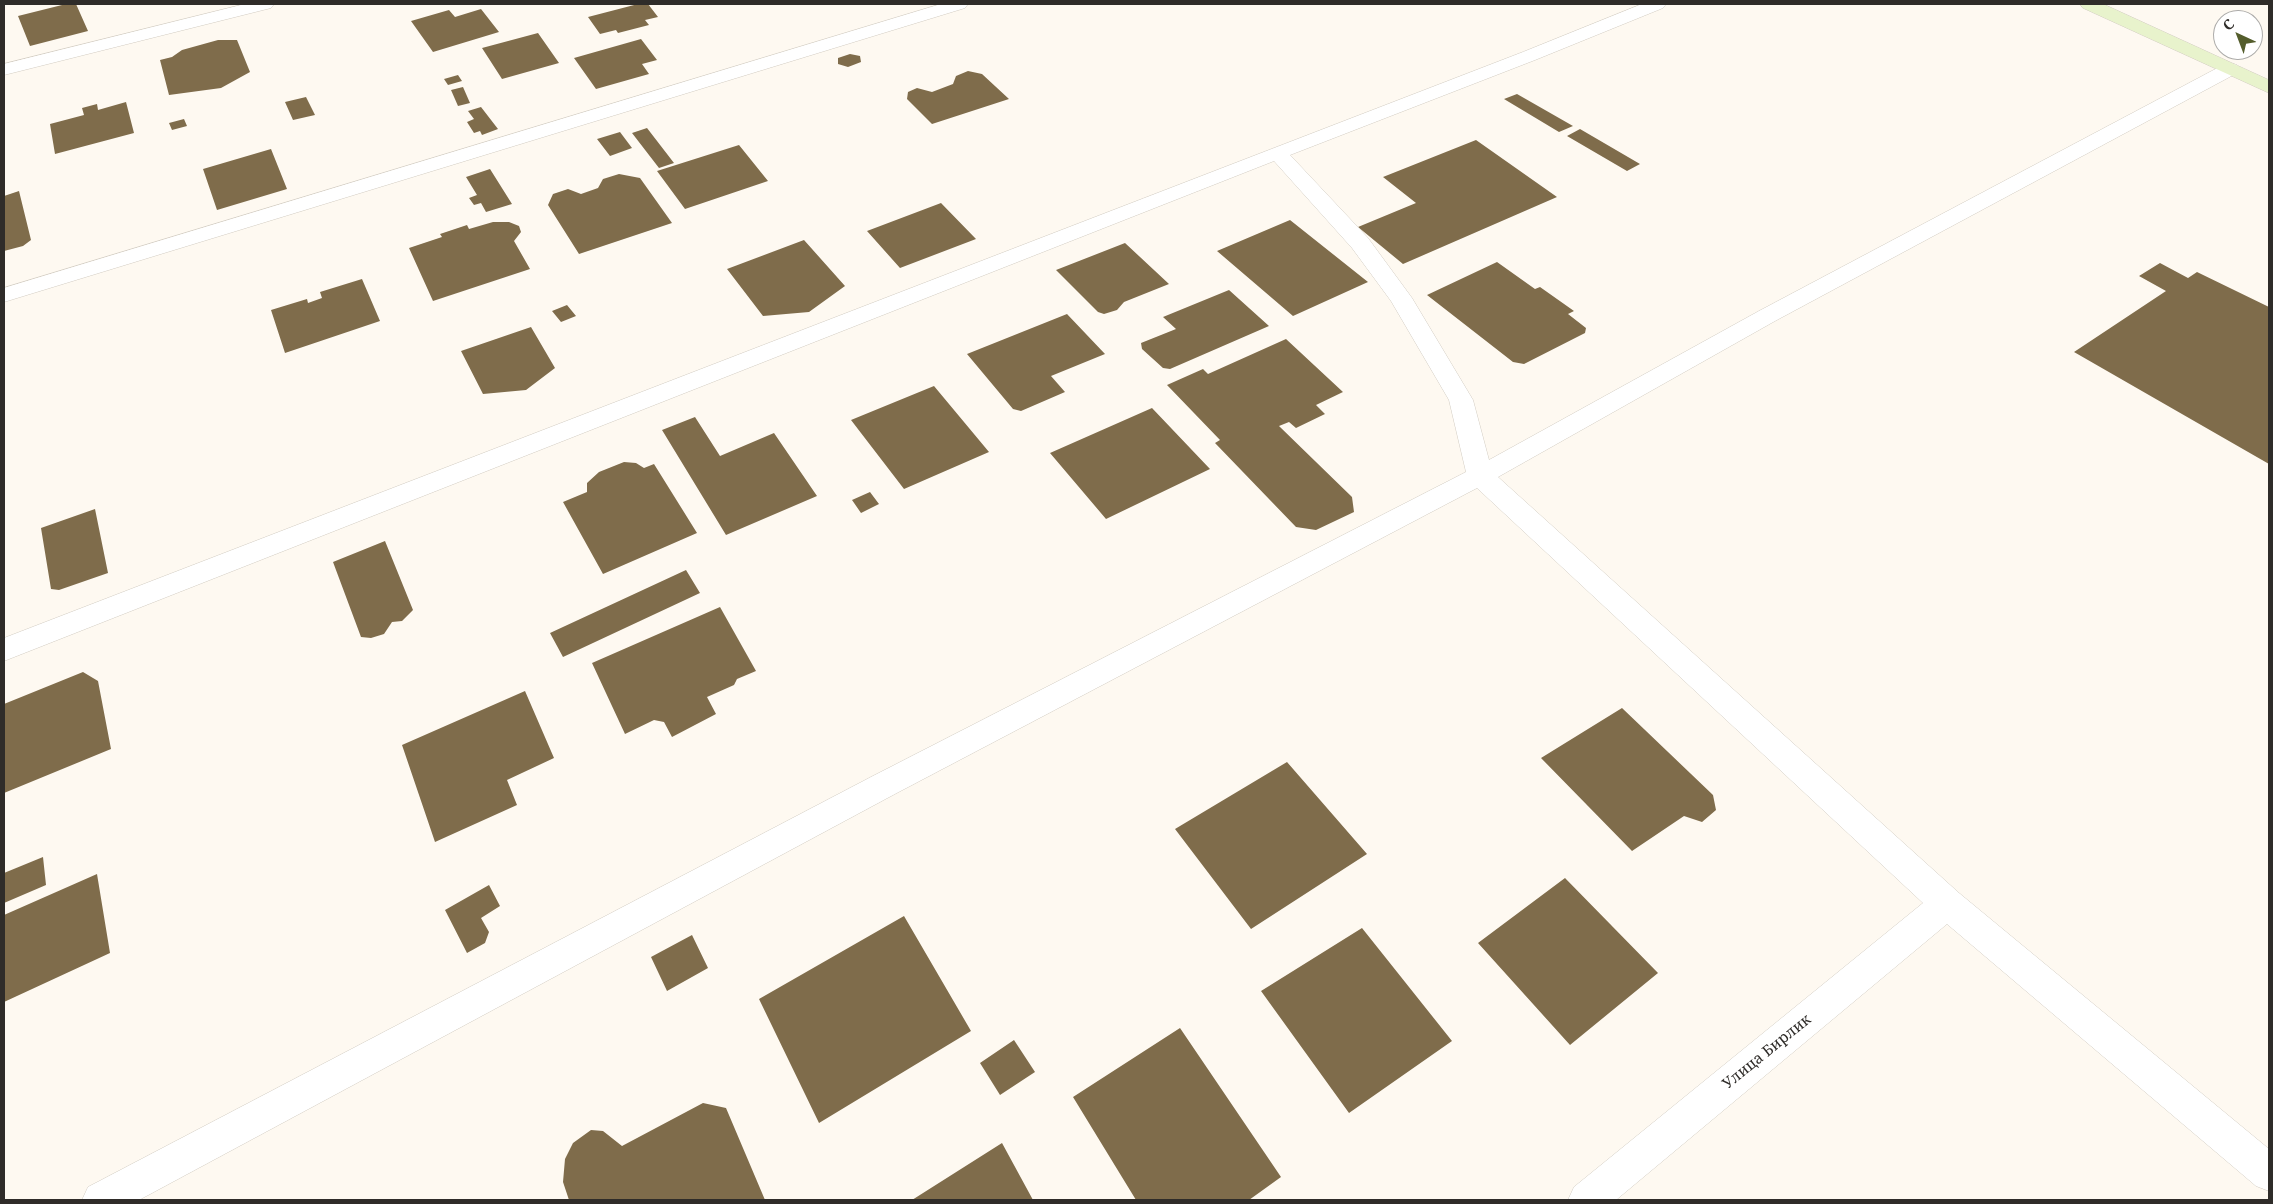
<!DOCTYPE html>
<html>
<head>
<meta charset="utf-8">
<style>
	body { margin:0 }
	#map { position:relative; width:2273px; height:1204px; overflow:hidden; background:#fef9f1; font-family:"Noto Serif",serif }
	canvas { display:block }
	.frame { position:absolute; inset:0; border:5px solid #2f2c29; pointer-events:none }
	.north { position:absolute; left:2213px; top:10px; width:50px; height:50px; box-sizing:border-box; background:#fff; border:1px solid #acaba9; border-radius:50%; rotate:317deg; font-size:14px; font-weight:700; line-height:20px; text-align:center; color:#2f2c29 }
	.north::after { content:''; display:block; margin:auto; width:18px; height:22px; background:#545d2c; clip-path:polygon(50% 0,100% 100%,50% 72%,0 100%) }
</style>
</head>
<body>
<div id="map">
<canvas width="2273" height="1204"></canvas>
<div class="frame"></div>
<div class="north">С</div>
</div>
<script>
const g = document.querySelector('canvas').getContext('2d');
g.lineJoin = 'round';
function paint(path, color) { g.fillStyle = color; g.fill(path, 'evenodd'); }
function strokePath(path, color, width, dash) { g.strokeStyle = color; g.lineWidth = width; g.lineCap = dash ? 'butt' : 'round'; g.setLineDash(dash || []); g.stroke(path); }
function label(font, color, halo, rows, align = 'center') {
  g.font = font + ' "Noto Serif",serif'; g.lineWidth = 5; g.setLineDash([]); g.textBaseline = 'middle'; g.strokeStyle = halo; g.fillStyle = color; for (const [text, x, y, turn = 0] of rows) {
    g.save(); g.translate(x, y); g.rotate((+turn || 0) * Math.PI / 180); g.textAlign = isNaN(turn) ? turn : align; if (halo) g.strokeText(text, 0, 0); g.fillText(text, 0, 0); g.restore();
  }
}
const building = new Path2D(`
	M66,4H76L88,31L30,46L18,16Z
	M638,4H648L658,17L645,20L649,25L618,33L616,30L600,34L588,17Z
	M481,9L499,32L433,52L411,21L449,10L455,17Z
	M538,33L559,63L502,79L482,48Z
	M641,39L657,60L642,64L649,74L596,89L574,58Z
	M218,40H237L250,72L221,88L169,95L160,60L172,57L182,50Z
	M850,54L860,56L861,62L848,67L838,64V58Z
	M968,71L982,74L1009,99L932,124L907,99L908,92L917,88L932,92L953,84L956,76Z
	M458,75L462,81L448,85L444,79Z
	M463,87L470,103L458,106L451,90Z
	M1517,94L1573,126L1559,132L1504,99Z
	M306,97L315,115L293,120L285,102Z
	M126,102L134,133L55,154L50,124L84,115L82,108L97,104L98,110Z
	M481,107L498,129L482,135L480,131L474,133L467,122L474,119L468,111Z
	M184,119L187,126L172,130L169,123Z
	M647,128L674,163L659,168L632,133Z
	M1580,129L1640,164L1627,171L1567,136Z
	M620,132L632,148L610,156L597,139Z
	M1476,140L1557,197L1403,264L1358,227L1416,203L1383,177Z
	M739,145L768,181L685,209L657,171Z
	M271,149L287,189L217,210L203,169Z
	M490,169L512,204L486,212L481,203L474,205L469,198L477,195L466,177Z
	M619,174L640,178L672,223L579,254L548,205L553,194L568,189L581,194L598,188L603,179Z
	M19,191L31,240L23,246L4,251V196Z
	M941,203L976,239L900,268L867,231Z
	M1290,220L1368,282L1293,316L1217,251Z
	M493,222H509L519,226L521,232L514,241L530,269L433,301L409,248L442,237L440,234L467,225L469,229Z
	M804,240L845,286L809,312L763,316L727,269Z
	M1125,243L1169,284L1124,302L1117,310L1104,314L1098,312L1056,270Z
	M1497,262L1535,289L1540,287L1574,311L1568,314L1586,328L1585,333L1524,364L1513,362L1427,295Z
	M2160,263L2188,278L2197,272L2269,307V464L2074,352L2166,291L2139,276Z
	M362,279L380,321L285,353L271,310L307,299L308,303L322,298L320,292Z
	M1229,290L1269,326L1170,369L1163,368L1142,349L1141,343L1176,329L1163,317Z
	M567,305L576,316L561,322L552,311Z
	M1067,314L1105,354L1051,376L1065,392L1021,411L1013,409L967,354Z
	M531,327L555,368L526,390L483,394L461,351Z
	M1286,339L1343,392L1316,405L1325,414L1296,428L1289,422L1279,426L1352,497L1354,512L1316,530L1296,527L1215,443L1220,440L1167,385L1203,369L1208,374Z
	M934,386L989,452L904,489L851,420Z
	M1152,408L1210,469L1106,519L1050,453Z
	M695,417L720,456L774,433L817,496L726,535L662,430Z
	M624,462L636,463L644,468L654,464L697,533L603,574L563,502L587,492V483L599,472Z
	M870,492L879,504L861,513L852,500Z
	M95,509L108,573L59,590L51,589L41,528Z
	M385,541L413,610L402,621L392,622L384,634L371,638L361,637L333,562Z
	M686,570L700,593L563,657L550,633Z
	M720,607L756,671L737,679L734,685L707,697L716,714L672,737L664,722L654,720L625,734L592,663Z
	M83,672L98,681L111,749L4,793V704Z
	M525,691L554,758L507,780L517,805L435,842L402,745Z
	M1622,708L1713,795L1716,810L1702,822L1684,816L1632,851L1541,758Z
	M1287,762L1367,854L1251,929L1175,829Z
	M43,857L46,885L4,903V873Z
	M97,874L110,953L4,1002V915Z
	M1565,878L1658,973L1570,1045L1478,943Z
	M489,885L500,906L481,918L489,932L485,943L467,953L445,910Z
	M904,916L971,1031L819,1123L759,999Z
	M1362,928L1452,1041L1349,1113L1261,991Z
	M692,935L708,968L667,991L651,957Z
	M1180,1028L1281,1177L1249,1200H1136L1073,1097Z
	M1014,1040L1035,1072L1000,1095L980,1063Z
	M703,1103L726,1108L765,1200H569L563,1182L565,1159L573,1143L591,1130L603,1131L622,1146Z
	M1002,1143L1033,1200H912Z`);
const minor = new Path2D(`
	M245,4H274L271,8L4,75V64Z
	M941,4H968L965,8L4,302V288Z
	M1642,4H1666L1663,8L1535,60L1290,155L1368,238L1412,298L1473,400L1489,460L1759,311L2223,65L2230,63L2237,65L2239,69L2237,73L1775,321L1498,477L1959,893L2269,1149V1191L2256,1186L1947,924L1616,1200H1568L1574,1187L1923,903L1477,488L893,795L139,1200H82L88,1187L871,777L1466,472L1449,400L1391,301L1352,248L1274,161L4,661V638L1523,52Z`);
const secondary = new Path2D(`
	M2080,4H2103L2269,80V93L2083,8Z`);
const nearStreetnames = [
	["Улица Бирлик",1767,1052,-39]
];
paint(building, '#7f6c4b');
strokePath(minor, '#d2ccc2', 1);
strokePath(secondary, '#d2ccc2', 1);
paint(minor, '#fff');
paint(secondary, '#e8f3cc');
label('15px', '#2f2c29', '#fff', nearStreetnames);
</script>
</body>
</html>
